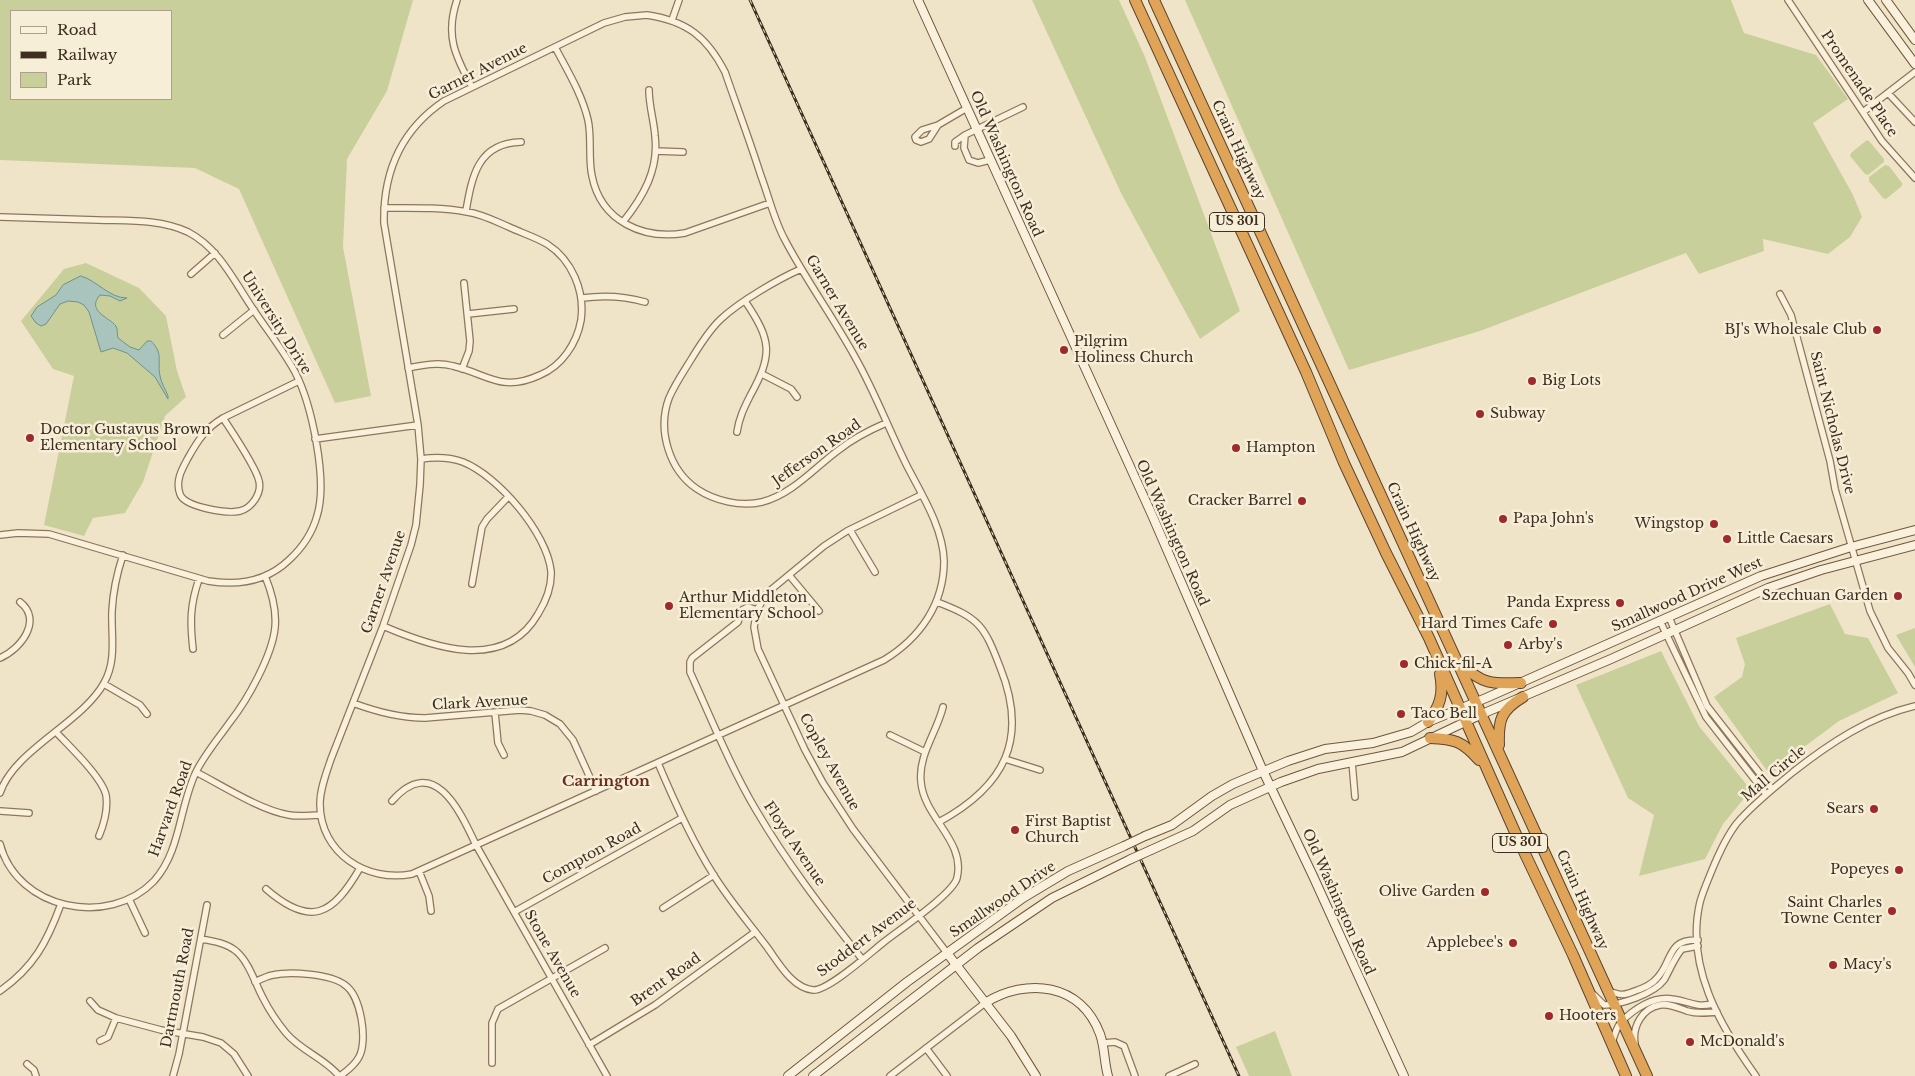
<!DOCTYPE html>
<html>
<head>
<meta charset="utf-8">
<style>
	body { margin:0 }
	#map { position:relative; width:1915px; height:1076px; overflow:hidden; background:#f0e4c8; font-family:"Libre Baskerville",serif }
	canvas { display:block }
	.legend { position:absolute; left:10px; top:10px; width:162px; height:90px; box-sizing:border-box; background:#f7eed8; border:1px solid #ada18e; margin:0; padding:6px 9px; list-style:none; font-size:15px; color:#3d2e20 }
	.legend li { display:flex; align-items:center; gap:10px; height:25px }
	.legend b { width:25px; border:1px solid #ada18e }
</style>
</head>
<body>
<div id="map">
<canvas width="1915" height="1076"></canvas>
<ul class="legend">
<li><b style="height:6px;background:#faf1dc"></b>Road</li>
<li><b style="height:6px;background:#3d2e20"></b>Railway</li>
<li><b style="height:14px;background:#c9cf9b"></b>Park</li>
</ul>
</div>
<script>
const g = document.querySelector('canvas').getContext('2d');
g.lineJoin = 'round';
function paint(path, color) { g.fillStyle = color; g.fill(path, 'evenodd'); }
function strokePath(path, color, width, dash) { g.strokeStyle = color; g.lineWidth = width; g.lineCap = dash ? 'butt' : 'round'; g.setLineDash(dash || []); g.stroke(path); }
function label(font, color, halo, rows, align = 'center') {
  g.font = font + ' "Libre Baskerville",serif'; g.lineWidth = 5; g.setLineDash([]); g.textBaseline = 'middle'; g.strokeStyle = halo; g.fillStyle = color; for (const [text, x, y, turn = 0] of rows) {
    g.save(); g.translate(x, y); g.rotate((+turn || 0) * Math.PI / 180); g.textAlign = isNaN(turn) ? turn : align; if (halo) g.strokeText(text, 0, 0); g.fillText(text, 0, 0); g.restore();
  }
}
const green = new Path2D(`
	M0,0H413L387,91L347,159L343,247L371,396L335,403L239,189L195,168L0,160ZM11,11H171V99H11Z
	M1032,0H1119L1145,57L1240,311L1200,339L1121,193Z
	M1185,0H1731L1744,33L1816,55L1848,99L1813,123L1853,195L1862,217L1850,237L1828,254L1763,239L1764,251L1699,274L1686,253L1480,331L1349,370Z
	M1867,140L1870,142L1884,159V162L1868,175L1865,174L1850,156L1851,153Z
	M1885,165L1889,166L1902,183V186L1886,199L1883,198L1869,181V177Z
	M86,263L139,288L166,316L177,371L186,397L165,416L143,482L125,513L93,518L84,536L44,525L74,376L53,369L21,321L64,269Z
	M1830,604L1845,634L1868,638L1898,693L1839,721L1788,759L1770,775L1714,697L1742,677L1745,664L1736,638Z
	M1915,628V667L1896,635Z
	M1661,651L1699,726L1751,790L1723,824L1705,859L1639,876L1654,815L1628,798L1576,685Z
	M1275,1031L1292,1076H1249L1236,1047Z`);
const water = new Path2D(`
	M81,276C98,281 109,298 127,298L120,301L110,296L100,295C86,311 109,317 116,326C118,330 117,334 118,338L130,347L139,350L147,341H151C164,354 157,361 160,376C161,383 166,390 168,396V399L155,377L127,353L113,348L101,352L89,312L84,305L78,302L68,301L60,304L46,324L41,326L36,323L31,316L37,307L56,295L63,285Z`);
const street = new Path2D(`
	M457,0C445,35 455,56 472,87
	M1788,0L1882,141L1915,178
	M647,15C687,21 707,37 725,72C737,107 750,141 761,176C769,197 774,220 785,240C806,280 833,317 855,357C875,392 889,430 907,466C922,495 943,528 944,561C944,604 920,638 884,660L412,874C367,883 320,853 320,804C320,789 326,774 331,759L383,626L411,545L416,525L420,485L421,459L418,425L384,223C383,172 401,130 444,101L604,23L625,17Z
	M672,20L679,0
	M555,47C567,70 582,94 588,120C592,138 588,158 592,176C601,222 644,240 685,233L770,203
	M1888,93L1915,122
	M1863,112L1915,72
	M938,125L929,139L921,142L916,140L915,137L922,130Z
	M938,125L967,108
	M955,146V142L965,135
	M656,151L683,152
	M990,160L978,163L969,160L964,148L965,135L1023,107
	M384,208C411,208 440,207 467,212C482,214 495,221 509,227C522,233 535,237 547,244C572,260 585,291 581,320C577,343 562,366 540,375C501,393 488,374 453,366C438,362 423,365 408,368
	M466,211C472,176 478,143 521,142
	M0,217C33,218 66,219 98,220C129,221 160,219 188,232C219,248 234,281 253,309C267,330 283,350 295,372C312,405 328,481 317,516C312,534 302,548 289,560C267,581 238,586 208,581L49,534L18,533L0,535
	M623,222C643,197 659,170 655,136C654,121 649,106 649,90
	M801,269C778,279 739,302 721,319C709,330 700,345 692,358C684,371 675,384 669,398C657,430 669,470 697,489C715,501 741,507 762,502C793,494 815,467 840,449C854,438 870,430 886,423
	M191,274L215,253
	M1780,294L1791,315L1830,461L1835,489L1870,611L1888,648L1908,673L1915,685
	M582,298C604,295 624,296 645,302
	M468,314L514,309
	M223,335L254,310
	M462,369L469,351L470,341L464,283
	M762,374L791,389L797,397
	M223,418C232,432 256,467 259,481C262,493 252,508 240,511C227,514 184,507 180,494C175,481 182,469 188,458C198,440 206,428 223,418Z
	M223,418L299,381
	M737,432C739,418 744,408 750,396C773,354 772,341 745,301
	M315,439L418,425
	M921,495L847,531L824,546L767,593L757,610L754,627L758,649L805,750L823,783L853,829L947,953
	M850,530L875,572
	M789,575L819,611
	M472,584L482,527L487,519L508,497
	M937,602C979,618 984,625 1000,667C1029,739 1005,786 939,822
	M757,610L748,607L742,610L738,622L692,658L690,662V672C711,718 730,766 756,810C787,863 824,911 862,959
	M1669,617L1707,706L1772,789
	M1660,621L1706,717L1766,794
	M383,626C432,647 504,673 538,614C546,601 552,587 551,571C547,533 498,476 463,462C449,457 435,457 421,459
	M193,649C190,622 190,605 199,579
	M0,658C21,649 43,620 20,602
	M104,684L140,705L147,714
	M353,703C377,712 399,718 425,718L520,710L531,711L545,715L560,724L573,740L596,791
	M495,713L498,743L504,755
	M56,732C69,746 102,777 106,795C108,808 104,824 99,836
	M890,735L925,752
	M1005,759L1040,770
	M1352,762L1355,797
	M658,763C674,801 691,839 713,874C729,900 749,923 767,947C778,962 792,988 813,990C828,991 870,953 884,942C899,930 953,894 957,878C966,841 924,818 921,782C918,755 937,732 943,707
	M196,772C223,786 260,810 289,815C299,817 311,815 321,815
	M0,793C14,750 82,723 104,683C117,660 111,636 112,611C113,592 117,573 123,555
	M392,801C434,753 460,811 476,845L607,1076
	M0,811L29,813
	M0,844C17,910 109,928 154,881C181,851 179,807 196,772C205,754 218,739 230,722C241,708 250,693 258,677C277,639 282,617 265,576
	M419,871L429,896L431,911
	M266,889C311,928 333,915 360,868
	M129,899L145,933
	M663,908L714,875
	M514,912L682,818
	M201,939C213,941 226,943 236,951C249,962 255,983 263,998C269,1010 277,1022 286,1033C301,1051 326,1059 339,1076
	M255,982C261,979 267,976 273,975C290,971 331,974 345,985C361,996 368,1041 359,1057C355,1065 347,1071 340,1076
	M0,991C34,967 47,942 61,904
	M1608,991C1619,995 1624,996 1635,991C1643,988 1652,985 1658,977C1673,960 1667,939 1698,940
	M1594,995L1604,1005C1620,1005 1654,994 1664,980C1670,970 1674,958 1682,949L1698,946
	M90,1001L98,1010L116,1018L161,1030L203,1037L221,1043L234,1054L248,1076
	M100,1041L108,1037L116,1018
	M1103,1043L1115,1042L1124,1046L1135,1076
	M1612,1043C1614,1036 1616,1028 1621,1022C1634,1009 1653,996 1672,999C1690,1001 1693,1008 1713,1004
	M1635,1043C1632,1026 1643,1008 1660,1005C1669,1003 1678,1008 1687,1011C1697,1014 1707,1013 1717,1012
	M589,1045L655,1005L755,932
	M926,1048L947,1076
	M492,1063V1023L498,1009L605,948
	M27,1064L34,1070L36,1076
	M173,1076L179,1054L207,905
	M890,1076L985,1003
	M1169,1076L1195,1064
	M1756,1076C1720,1026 1685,966 1700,902C1703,891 1708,880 1712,870C1719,853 1726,837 1737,823C1753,804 1774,788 1793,772C1830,743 1869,717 1915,706`);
const secondary = new Path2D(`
	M918,0L1152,515L1263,771L1313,876L1404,1076
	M1868,0L1915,64
	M1886,0L1915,40
	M1145,836L1172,825L1212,796L1233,784L1288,761L1325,749L1373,743L1411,732L1428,722L1486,698L1761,576L1851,547L1915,530
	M1151,850L1193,831L1230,805L1281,782L1318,769L1402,752L1482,714L1611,659L1768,588L1821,570L1915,545
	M947,953L1011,1036L1036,1076
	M985,1003C1027,977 1081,983 1100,1034C1105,1048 1104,1062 1108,1076
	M788,1076L907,982L1023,898L1068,871L1124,846
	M813,1076L978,948L1052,898L1131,859`);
const highway = new Path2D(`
	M1135,0L1306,372L1344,463L1386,553L1429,638L1518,839L1573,955L1626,1076
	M1154,0L1647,1076
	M1461,664C1483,685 1493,684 1521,683
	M1428,722C1440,706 1444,694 1440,674
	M1430,738C1455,739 1462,741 1479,760
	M1499,745C1498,720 1501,710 1523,697`);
const rail = new Path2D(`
	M750,0L1239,1076`);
const secondaryBridge = new Path2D(`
	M1124,846L1145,836
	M1131,859L1151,850`);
const markers = [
	[1877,330,5,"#9e2a2b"],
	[1064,350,5,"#9e2a2b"],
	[1532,381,5,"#9e2a2b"],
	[1480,414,5,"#9e2a2b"],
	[30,438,5,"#9e2a2b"],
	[1236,448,5,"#9e2a2b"],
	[1302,501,5,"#9e2a2b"],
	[1503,519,5,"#9e2a2b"],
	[1714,524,5,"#9e2a2b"],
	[1727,539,5,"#9e2a2b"],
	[1898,596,5,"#9e2a2b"],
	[1620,603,5,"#9e2a2b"],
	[669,606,5,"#9e2a2b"],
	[1553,624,5,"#9e2a2b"],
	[1508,645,5,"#9e2a2b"],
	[1404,664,5,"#9e2a2b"],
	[1401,714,5,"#9e2a2b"],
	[1874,809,5,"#9e2a2b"],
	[1015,830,5,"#9e2a2b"],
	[1899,870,5,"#9e2a2b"],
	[1485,892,5,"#9e2a2b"],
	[1892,911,5,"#9e2a2b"],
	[1513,943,5,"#9e2a2b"],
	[1833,965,5,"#9e2a2b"],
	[1549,1016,5,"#9e2a2b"],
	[1690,1042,5,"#9e2a2b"]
];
const shields = [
	[1237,222,55],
	[1520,843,55]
];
const shieldNames = [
	["US 301",1237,222],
	["US 301",1520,843]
];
const streetNames = [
	["Garner Avenue",478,72,-27],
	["Promenade Place",1859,84,56],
	["Crain Highway",1238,150,65],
	["Old Washington Road",1006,164,66],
	["Garner Avenue",837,303,59],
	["University Drive",276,323,58],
	["Saint Nicholas Drive",1832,423,76],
	["Jefferson Road",817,453,-35],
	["Crain Highway",1413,532,65],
	["Old Washington Road",1172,533,66],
	["Garner Avenue",384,582,-71],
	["Smallwood Drive West",1687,595,-24],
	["Clark Avenue",480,703,-3],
	["Copley Avenue",829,762,61],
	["Mall Circle",1774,774,-40],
	["Harvard Road",171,809,-70],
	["Floyd Avenue",794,844,56],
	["Compton Road",592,854,-29],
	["Smallwood Drive",1003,900,-34],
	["Crain Highway",1582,900,66],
	["Old Washington Road",1338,902,66],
	["Stoddert Avenue",867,938,-37],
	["Stone Avenue",552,954,60],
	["Brent Road",666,980,-35],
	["Dartmouth Road",178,988,-79]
];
const poiNames = [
	["BJ's Wholesale Club",1867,330,"right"],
	["Pilgrim",1074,342],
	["Holiness Church",1074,358],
	["Big Lots",1542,381],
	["Subway",1490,414],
	["Doctor Gustavus Brown",40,430],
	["Elementary School",40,446],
	["Hampton",1246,448],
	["Cracker Barrel",1292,501,"right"],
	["Papa John's",1513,519],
	["Wingstop",1704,524,"right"],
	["Little Caesars",1737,539],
	["Szechuan Garden",1888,596,"right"],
	["Arthur Middleton",679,598],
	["Elementary School",679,614],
	["Panda Express",1610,603,"right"],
	["Hard Times Cafe",1543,624,"right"],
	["Arby's",1518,645],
	["Chick-fil-A",1414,664],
	["Taco Bell",1411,714],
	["Sears",1864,809,"right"],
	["First Baptist",1025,822],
	["Church",1025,838],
	["Popeyes",1889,870,"right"],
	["Olive Garden",1475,892,"right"],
	["Saint Charles",1882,903,"right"],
	["Towne Center",1882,919,"right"],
	["Applebee's",1503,943,"right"],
	["Macy's",1843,965],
	["Hooters",1559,1016],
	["McDonald's",1700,1042]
];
const neighbourhoodNames = [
	["Carrington",606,782]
];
paint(green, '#c9cf9b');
paint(water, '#a9c4bc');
strokePath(water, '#6f938a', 1);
strokePath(street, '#8d765c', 8);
strokePath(secondary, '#6f573f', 10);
strokePath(highway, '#5b4430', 12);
strokePath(street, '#faf1dc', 5.5);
strokePath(secondary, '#faf1dc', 8);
strokePath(highway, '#e0a458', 10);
strokePath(rail, '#3d2e20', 3);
strokePath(rail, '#f7eed8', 1, [4]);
strokePath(secondaryBridge, '#6f573f', 10, []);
strokePath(secondaryBridge, '#faf1dc', 8);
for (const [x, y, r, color] of markers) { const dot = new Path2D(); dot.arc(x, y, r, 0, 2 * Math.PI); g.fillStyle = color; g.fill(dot); strokePath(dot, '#f7eed8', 2); }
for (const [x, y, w] of shields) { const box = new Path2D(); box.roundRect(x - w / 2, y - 9.5, w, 19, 4); g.fillStyle = '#f7eed8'; g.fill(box); strokePath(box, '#3d2e20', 1); }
label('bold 12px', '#3d2e20', null, shieldNames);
label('14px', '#3d2e20', '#f7eed8', streetNames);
label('14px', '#3d2e20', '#f7eed8', poiNames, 'left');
label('bold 15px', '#6b2e1e', '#f7eed8', neighbourhoodNames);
</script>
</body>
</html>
